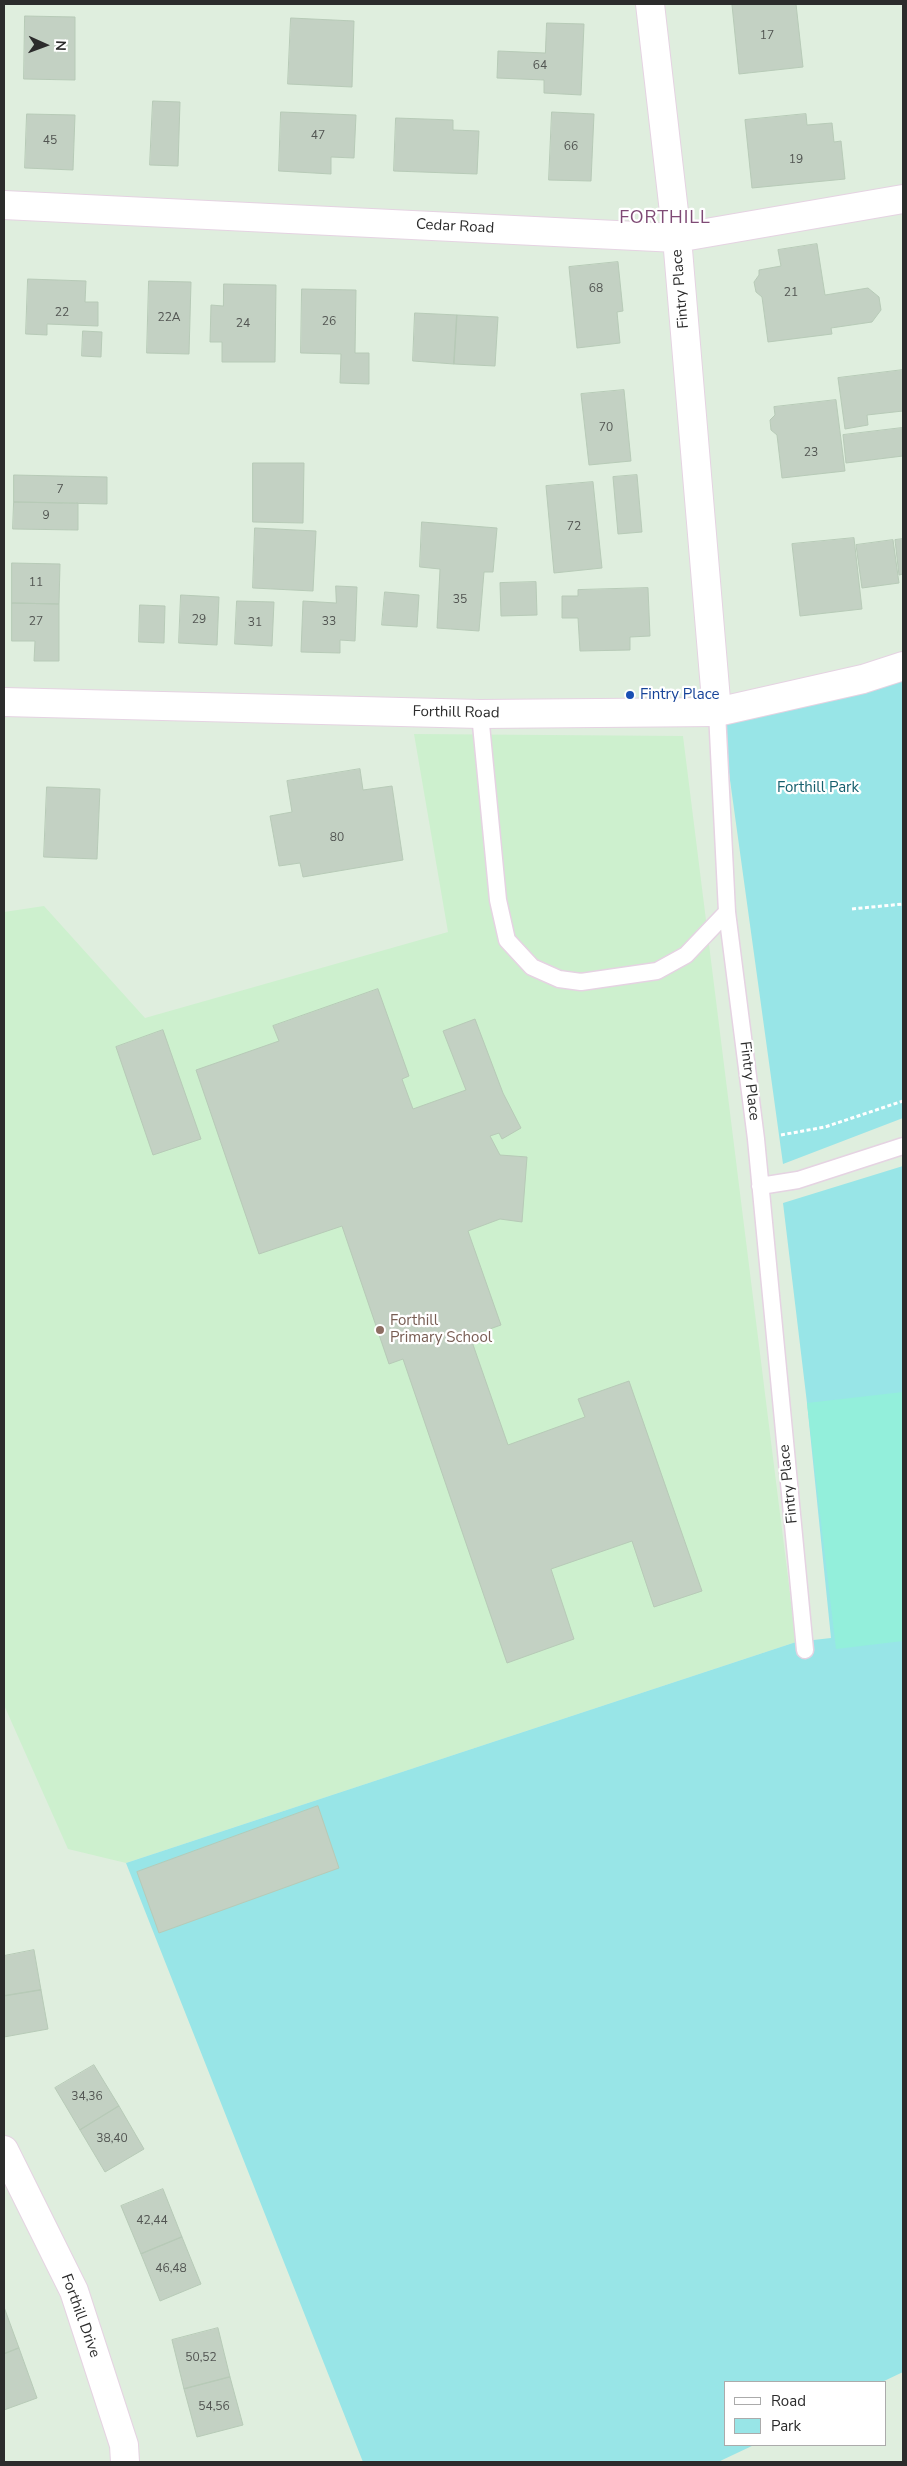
<!DOCTYPE html>
<html>
<head>
<meta charset="utf-8">
<style>
	body { margin:0 }
	#map { position:relative; width:907px; height:2466px; overflow:hidden; background:#dfeede; font-family:"Nunito Sans",sans-serif }
	canvas { display:block }
	.frame { position:absolute; inset:0; border:5px solid #2c2c2c; pointer-events:none }
	.legend { position:absolute; left:724px; top:2381px; width:162px; height:65px; box-sizing:border-box; background:#fff; border:1px solid #ababab; margin:0; padding:6px 9px; list-style:none; font-size:15px; color:#2c2c2c }
	.legend li { display:flex; align-items:center; gap:10px; height:25px }
	.legend b { width:25px; border:1px solid #ababab }
	.north { position:absolute; left:20px; top:20px; width:50px; height:50px; -webkit-text-stroke:4px #fff; paint-order:stroke; rotate:92deg; font-size:14px; font-weight:700; line-height:20px; text-align:center; color:#2c2c2c }
	.north::after { content:''; display:block; margin:auto; width:18px; height:22px; background:#2c2c2c; clip-path:polygon(50% 0,100% 100%,50% 72%,0 100%) }
</style>
</head>
<body>
<div id="map">
<canvas width="907" height="2466"></canvas>
<div class="frame"></div>
<ul class="legend">
<li><b style="height:6px;background:#fff"></b>Road</li>
<li><b style="height:14px;background:#98e5e7"></b>Park</li>
</ul>
<div class="north">N</div>
</div>
<script>
const g = document.querySelector('canvas').getContext('2d');
g.lineJoin = 'round';
function paint(path, color) { g.fillStyle = color; g.fill(path, 'evenodd'); }
function strokePath(path, color, width, dash) { g.strokeStyle = color; g.lineWidth = width; g.lineCap = dash ? 'butt' : 'round'; g.setLineDash(dash || []); g.stroke(path); }
function label(font, color, halo, rows, align = 'center') {
  g.font = font + ' "Nunito Sans",sans-serif'; g.lineWidth = 4.5; g.setLineDash([]); g.textBaseline = 'middle'; g.strokeStyle = halo; g.fillStyle = color; for (const [text, x, y, turn = 0] of rows) {
    g.save(); g.translate(x, y); g.rotate((+turn || 0) * Math.PI / 180); g.textAlign = isNaN(turn) ? turn : align; if (halo) g.strokeText(text, 0, 0); g.fillText(text, 0, 0); g.restore();
  }
}
const education = new Path2D(`
	M414,734L683,736L796,1642L126,1863L68,1849L4,1705V912L44,906L145,1018L448,932Z`);
const green = new Path2D(`
	M903,679V1118L783,1164L722,722Z
	M903,1166V2372L882,2382H726V2445H754L718,2462H363L126,1863L796,1642L831,1638L807,1403L783,1203Z`);
const pitch = new Path2D(`
	M903,1392V1641L836,1649L807,1403Z`);
const building = new Path2D(`
	M796,4L803,67L739,74L732,5Z
	M25,16L75,17V80L24,79Z
	M291,18L354,21L352,87L288,84Z
	M547,23L584,24L581,95L544,93V80L497,78L498,51L545,53Z
	M153,101L180,102L178,166L150,165Z
	M281,112L356,115L354,158L331,157V174L279,171Z
	M552,112L594,114L591,181L549,180Z
	M27,114L75,115L73,170L25,168Z
	M806,114L807,125L832,123L834,142L841,141L845,179L752,188L745,120Z
	M396,118L453,120V130L479,131L477,174L394,171Z
	M817,244L825,295L868,288L879,297L881,310L872,322L831,328L832,334L768,342L762,297L756,292L754,282L759,275V270L781,266L778,250Z
	M618,262L623,311L617,312L620,343L577,348L569,267Z
	M28,279L86,281L85,302H98V326L47,324V335L26,334Z
	M149,281L191,282L189,354L147,353Z
	M224,284L276,285L275,362H222V342H210L211,305L223,306Z
	M302,289L356,290L355,353H369V384L340,383L341,354L301,353Z
	M415,313L457,315L454,364L413,361Z
	M457,315L498,317L495,366L454,364Z
	M83,331L102,332L101,357L82,356Z
	M903,370V411L867,415L868,425L845,429L838,378Z
	M624,390L631,461L589,465L581,394Z
	M836,400L845,471L782,478L777,435L771,430L770,420L775,415L774,407Z
	M902,428L903,456L846,463L843,435Z
	M253,463H304L303,523L253,522Z
	M14,475L107,477V504L14,502Z
	M637,475L642,532L618,534L613,477Z
	M593,482L602,568L554,573L546,486Z
	M14,502L78,503V530L13,529Z
	M422,522L497,528L493,572H484L479,631L437,628L440,569L420,567Z
	M255,528L316,531L313,591L253,588Z
	M854,538L862,609L800,616L792,544Z
	M903,539V574L899,575L895,540Z
	M893,540L899,583L862,588L856,545Z
	M12,563L60,564L59,604L12,603Z
	M536,582L537,615L501,616L500,583Z
	M336,586L357,587L355,641L340,640V653L301,652L303,601L336,603Z
	M648,588L650,636L630,637V650L580,651L578,618H562V596H578V590Z
	M385,592L419,595L417,627L382,625Z
	M181,595L219,597L217,645L179,643Z
	M237,601L274,602L272,646L235,644Z
	M12,603L59,604V661H34L35,641H12Z
	M140,605L165,606L164,643L139,642Z
	M360,769L363,790L392,786L403,860L303,877L300,863L279,866L270,816L292,812L287,781Z
	M47,787L100,789L97,859L44,857Z
	M378,989L409,1076L402,1079L413,1109L466,1090L443,1031L475,1019L503,1093L521,1128L502,1139L499,1133L490,1136L500,1155L527,1157L522,1222L500,1219L468,1231L501,1325L470,1336L508,1445L585,1417L578,1399L629,1381L702,1591L654,1607L632,1541L551,1569L574,1639L507,1663L403,1359L389,1364L342,1226L259,1254L196,1070L279,1041L273,1026Z
	M163,1030L201,1139L153,1155L116,1047Z
	M318,1806L339,1868L159,1933L137,1872Z
	M34,1950L41,1990L4,1996V1956Z
	M41,1990L48,2029L4,2037V1996Z
	M94,2065L119,2106L80,2130L55,2088Z
	M119,2106L144,2149L105,2172L80,2130Z
	M163,2189L182,2237L141,2254L121,2206Z
	M182,2237L201,2284L160,2301L141,2254Z
	M4,2307L19,2348L4,2354Z
	M218,2328L230,2377L184,2389L172,2340Z
	M19,2348L37,2398L4,2410V2354Z
	M230,2377L243,2425L197,2437L184,2389Z`);
const path = new Path2D(`
	M852,909L903,904
	M781,1135L825,1127L903,1101`);
const lane = new Path2D(`
	M717,712L727,912L756,1139L805,1650
	M480,714L498,900L507,940L532,967L559,979L581,982L657,971L686,955L727,912
	M760,1186L798,1180L903,1146`);
const street = new Path2D(`
	M650,4L677,238L717,712
	M4,205L677,238L903,199
	M4,2150L74,2291L124,2445L125,2462`);
const secondary = new Path2D(`
	M4,702L480,714L717,712L863,679L903,666`);
const markers = [
	[630,695,5,"#1a4fb4"],
	[380,1330,5,"#8d6e63"]
];
const numberNames = [
	["17",767,36],
	["64",540,66],
	["47",318,136],
	["45",50,141],
	["66",571,147],
	["19",796,160],
	["68",596,289],
	["21",791,293],
	["22",62,313],
	["22A",169,318],
	["26",329,322],
	["24",243,324],
	["70",606,428],
	["23",811,453],
	["7",60,490],
	["9",46,516],
	["72",574,527],
	["11",36,583],
	["35",460,600],
	["29",199,620],
	["27",36,622],
	["33",329,622],
	["31",255,623],
	["80",337,838],
	["34,36",87,2097],
	["38,40",112,2139],
	["42,44",152,2221],
	["46,48",171,2269],
	["50,52",201,2358],
	["54,56",214,2407]
];
const streetNames = [
	["Cedar Road",455,227,3],
	["Fintry Place",681,289,-95],
	["Forthill Road",456,713,1],
	["Fintry Place",749,1081,83],
	["Fintry Place",789,1484,-96],
	["Forthill Drive",80,2316,70]
];
const transitNames = [
	["Fintry Place",640,695]
];
const parkNames = [
	["Forthill Park",818,788]
];
const educationNames = [
	["Forthill",390,1321],
	["Primary School",390,1338]
];
const quarterNames = [
	["FORTHILL",665,219]
];
paint(education, '#cdf0ce');
paint(green, '#98e5e7');
paint(pitch, '#93efdb');
paint(building, '#c3d1c3');
strokePath(building, '#b7cab7', 1);
strokePath(lane, '#e5d3e2', 19);
strokePath(street, '#e5d3e2', 30);
strokePath(secondary, '#e5d3e2', 30);
strokePath(path, '#fff', 3, [4, 2.5]);
strokePath(lane, '#fff', 16);
strokePath(street, '#fff', 28);
strokePath(secondary, '#fff', 28);
for (const [x, y, r, color] of markers) { const dot = new Path2D(); dot.arc(x, y, r, 0, 2 * Math.PI); g.fillStyle = color; g.fill(dot); strokePath(dot, '#fff', 2); }
label('12px', '#525552', null, numberNames);
label('15px', '#2c2c2c', '#fff', streetNames);
label('15px', '#164399', '#fff', transitNames, 'left');
label('15px', '#17606e', '#fff', parkNames);
label('15px', '#785e54', '#fff', educationNames, 'left');
g.letterSpacing = '1px';
label('18px', '#7f4a75', '#fff', quarterNames);
g.letterSpacing = '0px';
</script>
</body>
</html>
